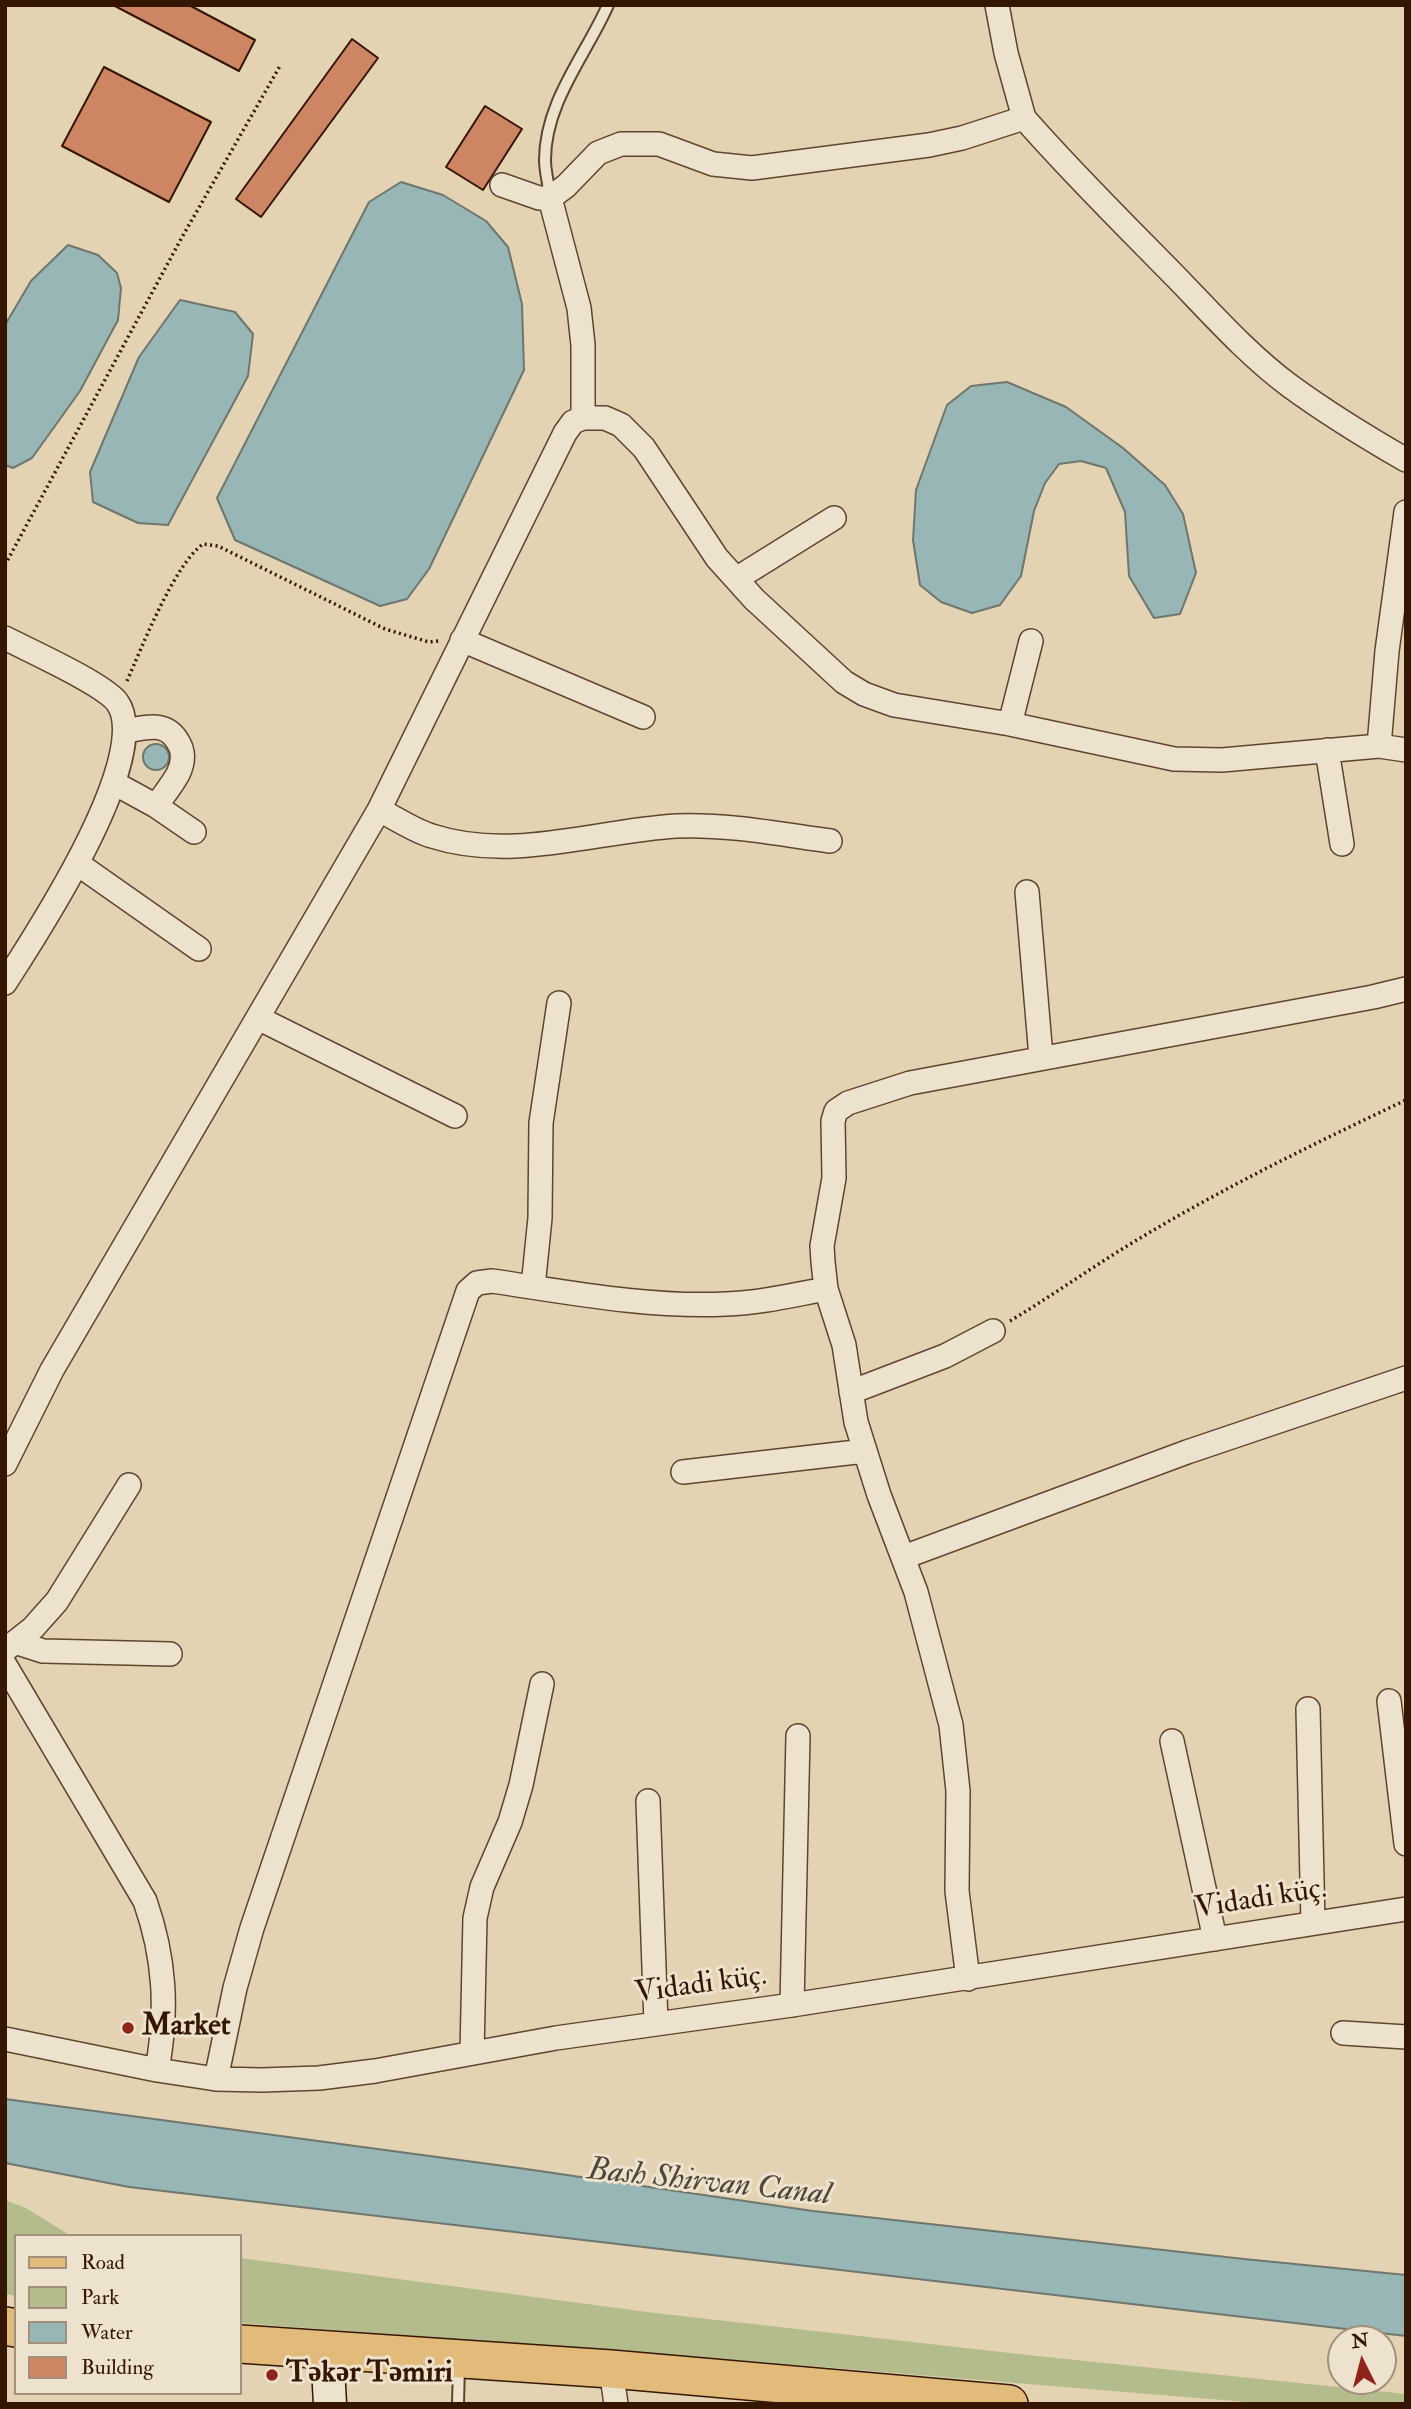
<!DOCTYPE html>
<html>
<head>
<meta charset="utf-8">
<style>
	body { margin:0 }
	#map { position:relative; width:1411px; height:2409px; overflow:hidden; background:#e3d3b3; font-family:"IM FELL Double Pica",serif }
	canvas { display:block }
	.frame { position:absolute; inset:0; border:7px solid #341602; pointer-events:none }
	.legend { position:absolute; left:14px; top:2234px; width:228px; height:161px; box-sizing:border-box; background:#ede2ce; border:2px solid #a3907c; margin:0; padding:9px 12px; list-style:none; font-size:21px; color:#341602 }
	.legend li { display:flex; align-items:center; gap:14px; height:35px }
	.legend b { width:35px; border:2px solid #a3907c }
	.north { position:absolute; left:1327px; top:2325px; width:70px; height:70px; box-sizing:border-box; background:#ede2ce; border:2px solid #a3907c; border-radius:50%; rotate:354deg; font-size:19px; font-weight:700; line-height:28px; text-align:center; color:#341602 }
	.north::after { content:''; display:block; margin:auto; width:24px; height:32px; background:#8f2418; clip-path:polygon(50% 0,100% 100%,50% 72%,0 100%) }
</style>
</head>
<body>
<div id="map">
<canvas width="1411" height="2409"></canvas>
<div class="frame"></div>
<ul class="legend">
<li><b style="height:9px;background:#e2ba7a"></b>Road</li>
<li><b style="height:19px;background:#b5bc8c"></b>Park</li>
<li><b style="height:19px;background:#97b6b5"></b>Water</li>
<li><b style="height:19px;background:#cd8564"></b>Building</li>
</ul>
<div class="north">N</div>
</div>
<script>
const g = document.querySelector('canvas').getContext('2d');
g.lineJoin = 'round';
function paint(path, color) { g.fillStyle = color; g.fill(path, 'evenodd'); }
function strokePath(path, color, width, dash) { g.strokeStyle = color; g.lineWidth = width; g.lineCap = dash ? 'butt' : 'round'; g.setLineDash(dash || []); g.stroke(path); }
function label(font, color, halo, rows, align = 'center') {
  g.font = font + ' "IM FELL Double Pica",serif'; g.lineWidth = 6; g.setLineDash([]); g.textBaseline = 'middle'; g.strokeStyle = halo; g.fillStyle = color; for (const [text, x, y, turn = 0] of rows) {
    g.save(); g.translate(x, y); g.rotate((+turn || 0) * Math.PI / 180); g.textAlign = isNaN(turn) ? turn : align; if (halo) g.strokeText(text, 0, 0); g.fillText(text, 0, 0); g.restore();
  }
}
const green = new Path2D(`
	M5,2200L26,2208L71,2236H16V2296L5,2294Z
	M240,2258L655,2313L1037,2356L1406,2394V2404H1271L773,2363L240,2323Z`);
const water = new Path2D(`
	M401,182L443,195L486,221L508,247L522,304L524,370L429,569L407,599L380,606L235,540L217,498L369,202Z
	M68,245L98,255L117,273L121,288L118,320L80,391L32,458L13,468L5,465V325L31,281Z
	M180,300L235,312L253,334L248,376L168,525L138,523L93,502L90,472L139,357Z
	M1007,382L1066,407L1123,448L1165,485L1183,514L1196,573L1180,614L1154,618L1129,576L1125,512L1106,468L1081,461L1059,464L1045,483L1034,511L1021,576L1000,605L972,613L941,602L920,585L913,540L916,490L947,405L971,386Z
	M143 757a13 13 0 1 1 26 0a13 13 0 1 1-26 0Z
	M5,2099L519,2168L813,2211L1244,2259L1406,2275V2336L129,2187L5,2163Z`);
const building = new Path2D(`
	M113,5H189L255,40L239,71Z
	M352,39L378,58L261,217L236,199Z
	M104,67L211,122L169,202L62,146Z
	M485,106L522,129L483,190L446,167Z`);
const path = new Path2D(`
	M5,565L181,239L280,66
	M127,681C142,647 174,565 203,544L218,546L385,629L429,642L439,641
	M1010,1321C1050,1297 1088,1270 1127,1246C1217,1191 1311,1145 1406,1100`);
const lane = new Path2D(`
	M550,198C549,185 545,172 545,160C545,102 586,55 608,5
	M458,2404L459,2365`);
const street = new Path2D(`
	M1024,118C1072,173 1124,224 1175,276C1211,313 1247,354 1290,386C1327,413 1366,437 1406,460
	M502,185L539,198H550L566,186L598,153L621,144H659L713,164L752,168L929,145L962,138L1024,118L1006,53L997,5
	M550,198L579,308L583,345V418
	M736,579L834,518
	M5,638C30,651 102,683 117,702C155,754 36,935 5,983
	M462,640L643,717
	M1010,724L1031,641
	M1379,746L1387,651L1406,512
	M1327,750L1342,844
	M114,783L156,806C163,796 172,785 178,774C182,766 184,757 181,748C170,721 151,726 126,731
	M156,806L194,832
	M379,810C396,818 414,831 432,836C512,862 595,831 676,826C728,824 779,834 830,841
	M78,864L199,949
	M1027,892L1041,1057
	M258,1018L455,1116
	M533,1287L540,1218L541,1123L559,1003
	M851,1392L945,1356L993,1331
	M5,1464L52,1370L379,810L565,433L573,422L583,418H605L621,425L644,448L717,558L736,579L754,599L844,682L864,694L894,705L1010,724L1174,759L1222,760L1379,746L1406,750
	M683,1472L865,1451
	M904,1557L1187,1452L1406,1378
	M15,1642L43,1651L170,1654
	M5,1650L33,1628L57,1601L129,1485
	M5,1665L145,1901C165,1958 168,2010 157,2070
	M1389,1701L1406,1844
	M1308,1709L1313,1923
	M1172,1741L1215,1939
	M648,1801L656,2023
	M968,1979L957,1891L958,1791L951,1725L916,1592L879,1495L856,1422L844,1345L826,1289L823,1262L822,1246L834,1178L833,1121L836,1111L848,1103L910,1083L1373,997L1406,989
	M792,2005L798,1736
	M1343,2033L1406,2037
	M5,2039L157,2070L216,2079L262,2080L319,2078L375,2071L556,2038L792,2005L1406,1909
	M472,2053L475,1918L482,1887L510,1822L521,1785L542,1684
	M216,2079L235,1988L252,1928L468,1291L477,1283L492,1281C567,1292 650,1308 726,1304C760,1303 793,1295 826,1289
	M611,2369L616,2404`);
const secondary = new Path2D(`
	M327,2350L330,2404`);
const primary = new Path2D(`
	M5,2326L16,2328
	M240,2344L611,2369L1009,2404`);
const markers = [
	[128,2028,7,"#8f2418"],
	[272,2375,7,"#8f2418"]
];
const streetNames = [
	["Vidadi küç.",1261,1900,-9],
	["Vidadi küç.",701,1986,-8]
];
const poiNames = [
	["Market",142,2028],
	["Təkər Təmiri",286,2375]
];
const waterNames = [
	["Bash Shirvan Canal",709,2184,6]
];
paint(green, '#b5bc8c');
paint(water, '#97b6b5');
strokePath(water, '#6f766d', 2);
paint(building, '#cd8564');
strokePath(building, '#341602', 2);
strokePath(lane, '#60452e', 14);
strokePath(street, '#60452e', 26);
strokePath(secondary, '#341602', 35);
strokePath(primary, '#341602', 40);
strokePath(path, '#341602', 3.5, [2, 3.5]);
strokePath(lane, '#ede2ce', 10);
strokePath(street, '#ede2ce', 23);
strokePath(secondary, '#ede2ce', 32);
strokePath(primary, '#e2ba7a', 37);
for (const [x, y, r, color] of markers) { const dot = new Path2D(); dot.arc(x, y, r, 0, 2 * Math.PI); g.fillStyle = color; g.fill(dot); strokePath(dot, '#ede2ce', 2.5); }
label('30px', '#341602', '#ede2ce', streetNames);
label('bold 30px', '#341602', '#ede2ce', poiNames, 'left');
label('italic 32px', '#524638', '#ede2ce', waterNames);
</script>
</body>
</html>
